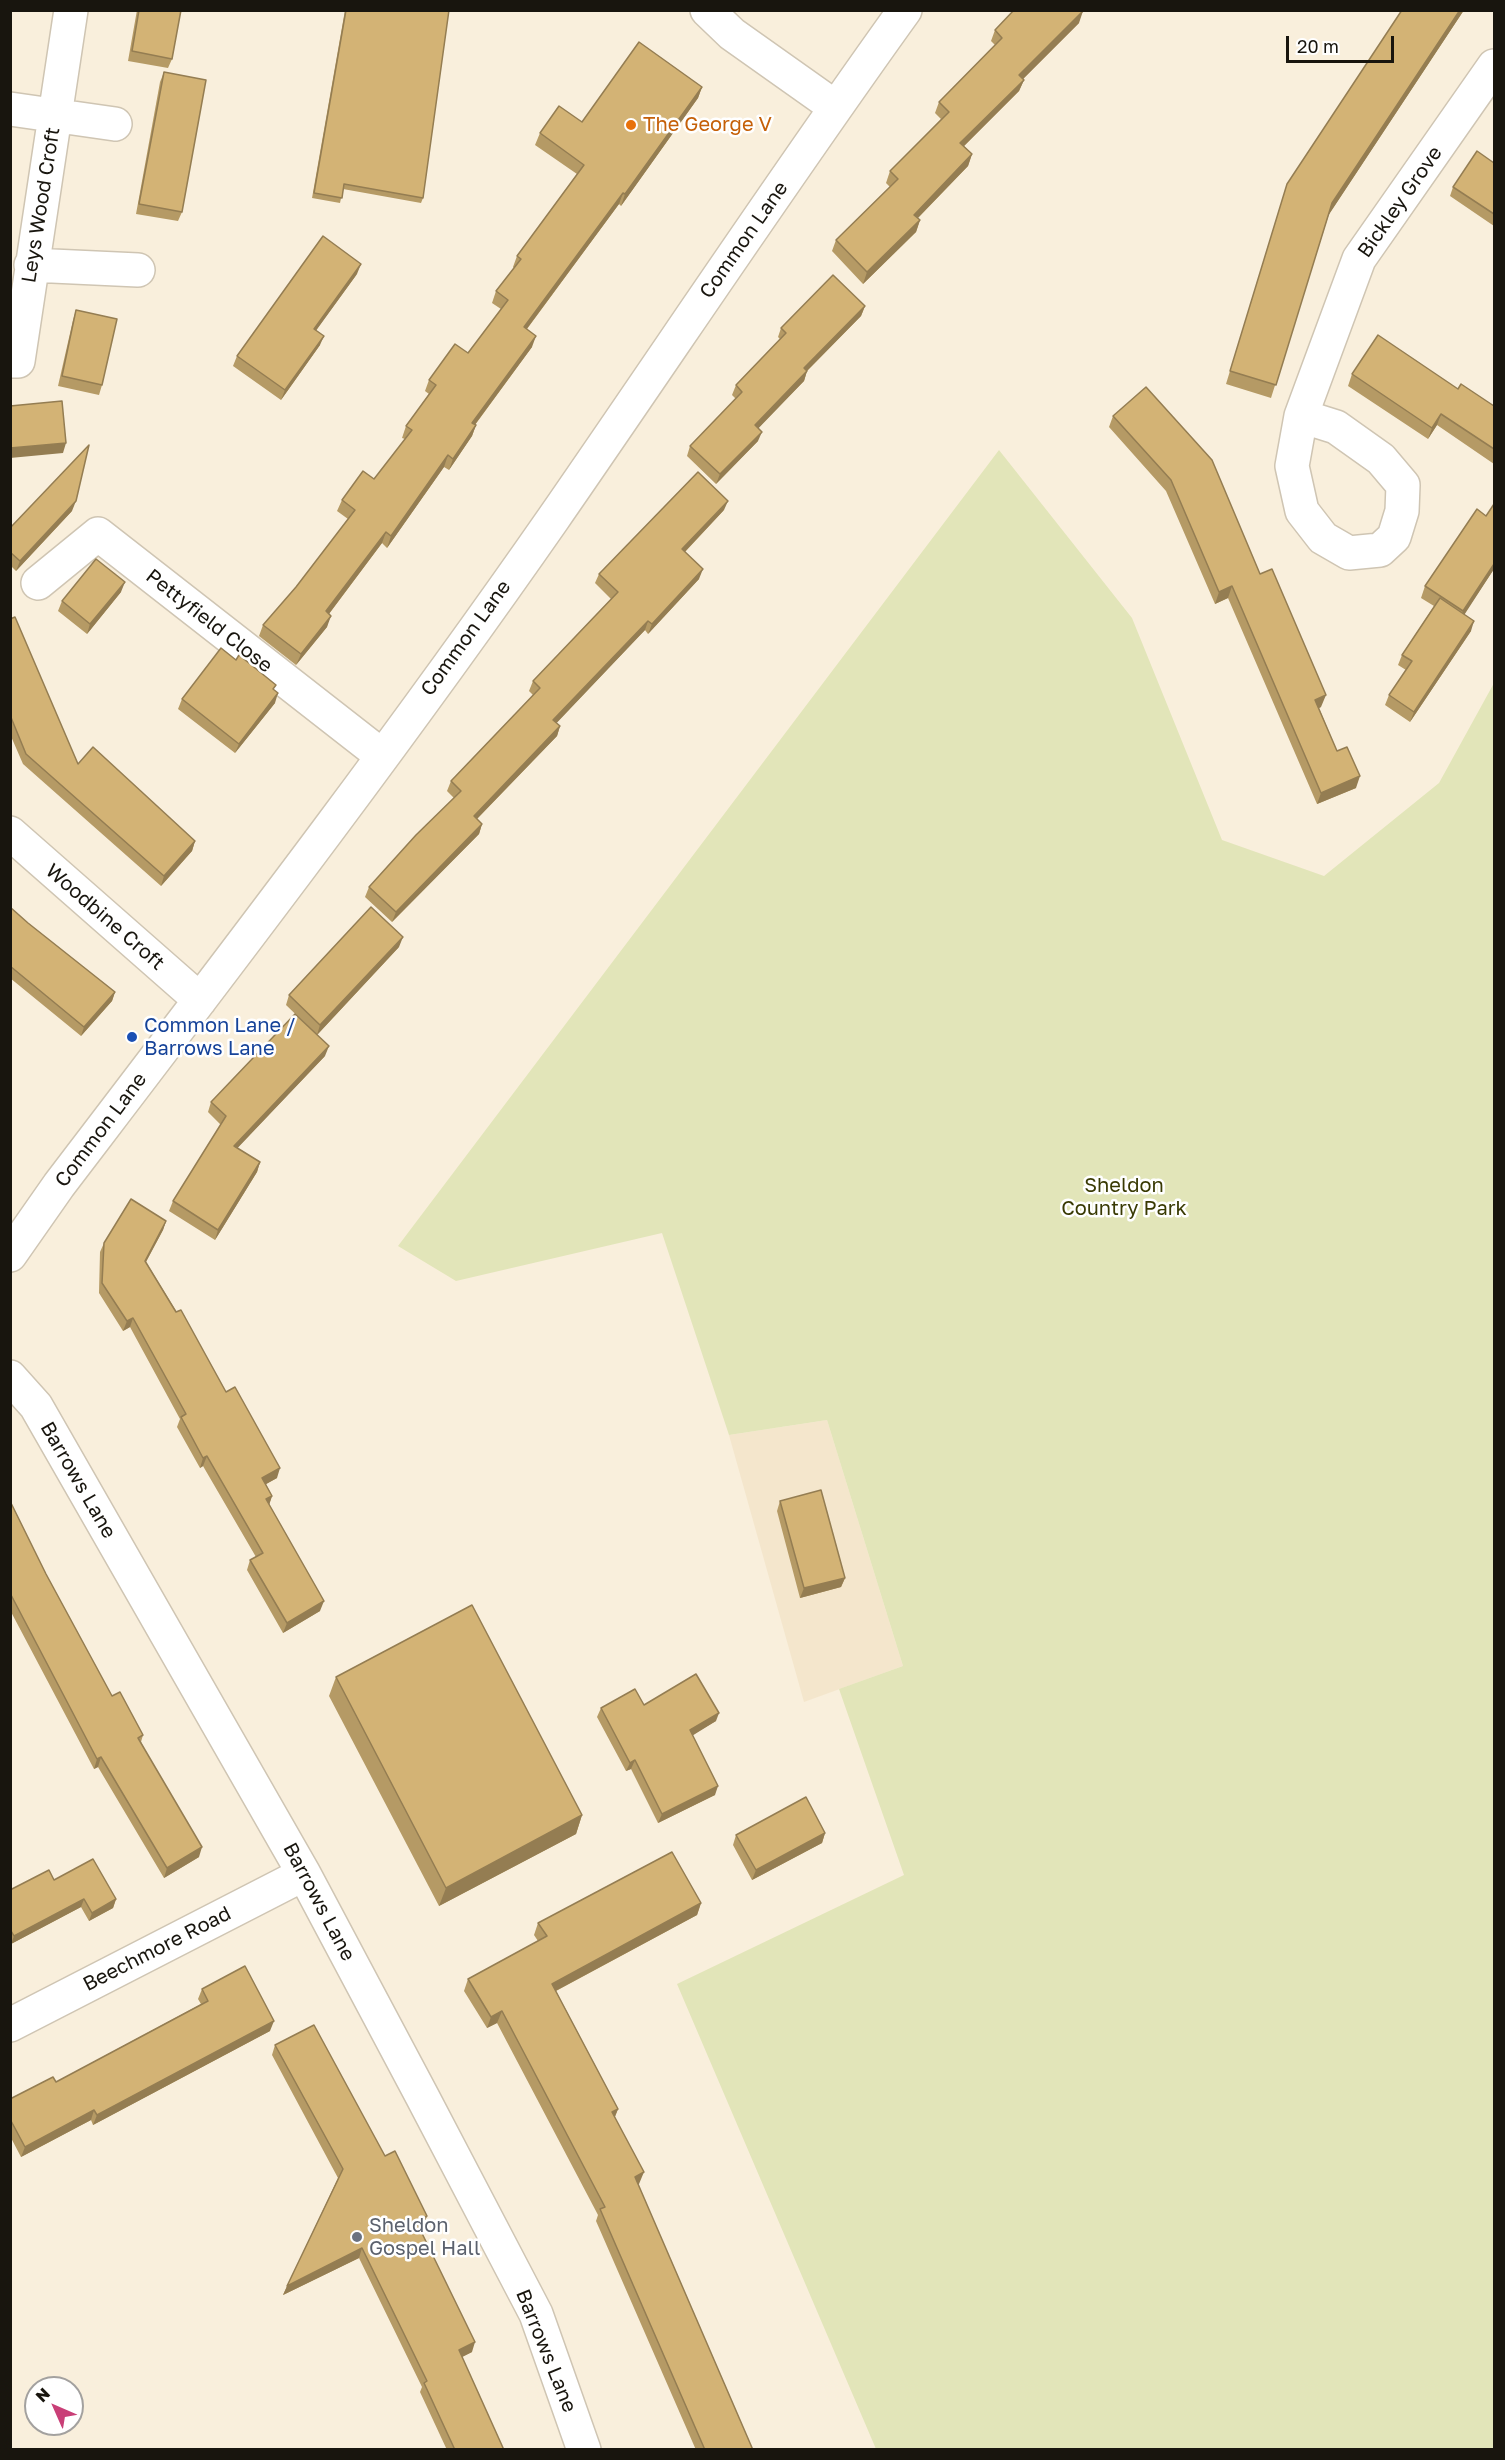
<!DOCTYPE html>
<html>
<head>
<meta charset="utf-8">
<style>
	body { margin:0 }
	#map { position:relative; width:1505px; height:2460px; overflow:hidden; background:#f9efdc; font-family:"Golos Text",sans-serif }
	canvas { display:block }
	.frame { position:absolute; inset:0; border:12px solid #18150e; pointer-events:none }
	.north { position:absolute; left:24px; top:2376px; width:60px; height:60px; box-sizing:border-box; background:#fff; border:2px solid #a3a19f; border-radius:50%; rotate:315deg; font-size:16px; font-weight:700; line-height:24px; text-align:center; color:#18150e }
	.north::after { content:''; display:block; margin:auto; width:21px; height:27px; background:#c93f77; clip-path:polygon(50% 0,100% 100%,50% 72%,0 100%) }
	.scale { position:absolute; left:1286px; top:36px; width:108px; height:27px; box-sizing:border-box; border:3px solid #18150e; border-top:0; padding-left:8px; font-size:18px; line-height:21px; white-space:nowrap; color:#18150e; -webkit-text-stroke:4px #fff; paint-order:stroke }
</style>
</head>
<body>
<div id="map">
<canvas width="1505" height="2460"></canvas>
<div class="frame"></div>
<div class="north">N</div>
<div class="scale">20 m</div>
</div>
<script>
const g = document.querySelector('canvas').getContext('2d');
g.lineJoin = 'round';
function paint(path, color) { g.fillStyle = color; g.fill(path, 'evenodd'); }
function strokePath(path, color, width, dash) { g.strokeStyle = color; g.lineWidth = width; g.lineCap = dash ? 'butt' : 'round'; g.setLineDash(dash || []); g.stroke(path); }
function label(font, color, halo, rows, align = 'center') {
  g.font = font + ' "Golos Text",sans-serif'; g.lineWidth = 5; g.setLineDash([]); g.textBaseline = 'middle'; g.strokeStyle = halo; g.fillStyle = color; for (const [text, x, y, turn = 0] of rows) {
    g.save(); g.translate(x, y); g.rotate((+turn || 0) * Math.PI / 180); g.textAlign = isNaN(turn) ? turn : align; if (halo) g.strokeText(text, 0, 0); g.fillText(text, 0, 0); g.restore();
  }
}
const built = new Path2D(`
	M827,1420L903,1666L804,1702L729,1435Z`);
const green = new Path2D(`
	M999,450L1132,618L1222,840L1324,876L1439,783L1494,683V2449H876L677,1984L904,1875L839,1689L903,1666L827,1420L729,1435L662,1233L456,1281L398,1246Z`);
const minor = new Path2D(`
	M707,10L732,34L835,107
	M10,109L115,124
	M31,265L138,270
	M10,361H18L71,10
	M1301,416L1336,427L1381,459L1403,485L1402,511L1394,537L1380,550L1349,553L1323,538L1302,511L1292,466L1301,416L1359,259L1494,66
	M38,583L98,534L381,755
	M10,833L200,1000
	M10,1255L59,1185C226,966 395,746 553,519C670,350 784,178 905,10
	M10,1377L36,1406L304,1874L422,2096L536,2314L584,2450
	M10,2025L304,1874`);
const wall = new Path2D(`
	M137,10H181L172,59L168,68L128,61Z
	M345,10H449L423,198L421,203L343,189L340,203L312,198Z
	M1464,10L1329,214L1271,398L1226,384L1287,184Z
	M1079,23L1023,79L1024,80L1019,91L964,146L972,154L968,166L918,218L920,220L916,232L863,284L832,251L836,240L890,187L886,183L890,171L941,119L935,113L939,102L995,45L991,41L995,30Z
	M164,72L182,212L178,221L136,214L160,82Z
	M702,87L698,98L621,206L619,204L527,329L532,347L475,425H476L472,436L449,470L444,467L387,548L382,543L329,614L327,627L296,665L259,636L263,625L296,587L348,519L337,511L342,500L374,479L405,439L402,438L406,426L429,394L425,391L429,380L468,353L501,309L492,303L496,291L514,268L513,267L517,256L577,174L535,145L540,133Z
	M1494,163V226L1450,196L1453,187Z
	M357,274L316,330L320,345L281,400L233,366L237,356Z
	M865,306L861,316L807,371L804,381L758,428V441L716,484L687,456L690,446L736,399L732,395L736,385L780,339L778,337L781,328Z
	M76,310L102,385L99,395L58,386L73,320Z
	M1352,374L1458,389L1494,406V464L1437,425L1428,439L1348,386Z
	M1113,416L1260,574L1321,707L1319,708L1337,751L1356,788L1317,804L1228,598L1215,604L1166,491L1109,427Z
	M724,510L685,552L699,579L648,634L645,630L556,723L560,726L557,736L477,819L482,824L479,834L392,922L365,897L369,887L454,798L447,791L451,781L533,695L529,691L533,681L611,599L595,583L599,574Z
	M72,511L16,571L10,565V528Z
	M1494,569L1464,614L1471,631L1410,722L1385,705L1389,695L1406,670L1398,665L1402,655L1434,606L1421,598L1425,586Z
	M121,592L87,634L58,611L62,601Z
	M10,619L78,764L195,841L192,851L161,886L23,764L10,734Z
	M274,690L275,703L235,753L178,709L182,699Z
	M10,907L28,923L115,992L112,1001L81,1036L10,978Z
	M399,947L317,1035L286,1005L289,995Z
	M325,1056L237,1148L260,1162L257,1172L215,1240L169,1211L173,1201L221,1125L208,1112L211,1102Z
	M166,1221L163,1230L146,1262L226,1392L277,1478L266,1484L272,1496L269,1505L320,1611L283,1633L247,1570L250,1560L256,1557L203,1466L200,1468L177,1427L180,1419L130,1327L123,1331L99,1293L100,1252L104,1243Z
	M10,1501L46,1574L112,1696L143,1735L141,1742L199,1857L164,1878L98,1767L94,1769L10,1610Z
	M780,1501L845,1578L841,1587L800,1598L777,1511Z
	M336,1677L582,1815L576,1834L439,1906L329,1696Z
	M644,1705L716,1721L692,1735L715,1795L658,1823L631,1769L626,1771L597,1717L601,1708Z
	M825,1833L822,1843L752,1880L733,1845L736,1835Z
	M54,1880L116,1899L113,1908L89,1921L81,1907L11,1944L10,1890Z
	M701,1903L697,1915L556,1991L618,2109L615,2117L639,2184H638L753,2450H696L596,2221L598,2215L497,2023L487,2028L464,1991L468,1979L538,1941L534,1935L538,1923Z
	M202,1989L270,2031L93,2125L91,2120L21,2157L10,2136V2099L56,2082L201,2004L198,1999Z
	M275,2045L385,2156L427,2216L423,2226L420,2228L472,2352L462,2357L504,2450H447L420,2392L422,2387L359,2258L283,2295L338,2178L272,2055Z`);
const shadedWall = new Path2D(`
	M1460,10H1464L1328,216L1332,203Z
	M1083,11L1079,23L1015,87L1019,75Z
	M1024,80L1019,91L956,154L960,143Z
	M702,87L698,98L621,206L625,194Z
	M972,154L968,166L910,226L914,215Z
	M623,193L619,204L520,338L524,327Z
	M920,220L916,232L863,284L867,272Z
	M361,264L357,274L310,339L314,329Z
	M865,306L861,316L800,378L804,368Z
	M324,336L320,345L281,400L285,390Z
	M536,336L532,347L468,434L472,423Z
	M807,371L804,381L752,435L755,425Z
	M1441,414L1437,425L1428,439L1432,428Z
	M476,425L472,436L449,470L453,459Z
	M762,432L758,441L716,484L720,474Z
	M66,443L63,453L10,458V448Z
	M448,455L444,467L387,548L391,536Z
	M76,501L72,511L16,571L20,561Z
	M728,501L724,510L678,559L682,549Z
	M386,532L382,543L322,623L326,611Z
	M1494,564V569L1459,623L1463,611Z
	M703,569L699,579L648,634L652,624Z
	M125,582L121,592L87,634L90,624Z
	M1232,586L1228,598L1215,604L1219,592Z
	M331,616L327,627L296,665L301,654Z
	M648,621L645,630L550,730L553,720Z
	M1474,621L1471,631L1410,722L1414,712Z
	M278,693L275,703L235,753L239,744Z
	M1326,695L1321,707L1311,712L1315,700Z
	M560,726L557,736L471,825L474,816Z
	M1360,776L1356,788L1317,804L1321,793Z
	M482,824L479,834L392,922L396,912Z
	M195,841L192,851L161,886L164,876Z
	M403,937L399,947L317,1035L320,1025Z
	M115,992L112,1001L81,1036L84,1027Z
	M329,1046L325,1056L230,1156L234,1146Z
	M260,1162L257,1172L215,1240L218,1230Z
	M166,1221L163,1230L141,1271L145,1261Z
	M133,1318L130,1327L123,1331L127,1321Z
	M207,1456L203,1466L200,1468L203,1458Z
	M280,1468L277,1478L259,1488L262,1478Z
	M272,1496L269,1505L266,1499Z
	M845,1578L841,1587L800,1598L804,1588Z
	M324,1601L320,1611L283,1633L287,1623Z
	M719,1713L716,1721L687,1739L690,1730Z
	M101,1757L98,1767L94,1769L97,1759Z
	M635,1760L631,1769L626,1771L630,1763Z
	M718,1786L715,1795L658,1823L662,1814Z
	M582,1815L576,1834L439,1906L446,1888Z
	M825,1833L822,1843L752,1880L756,1870Z
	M202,1847L199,1857L164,1878L167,1868Z
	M84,1899L81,1907L11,1944L14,1936Z
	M116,1899L113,1908L89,1921L92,1913Z
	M701,1903L697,1915L548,1995L552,1984Z
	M502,2011L497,2023L487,2028L491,2017Z
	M274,2021L270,2031L93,2125L97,2115Z
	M618,2109L613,2121L612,2112Z
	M94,2110L91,2120L21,2157L25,2147Z
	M644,2172L639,2184L630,2188L635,2177Z
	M427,2216L423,2226L413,2231L416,2221Z
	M362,2248L359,2258L283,2295L287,2286Z
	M475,2342L472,2352L456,2360L459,2350Z`);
const building = new Path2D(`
	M139,10H181L172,59L132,51Z
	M346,10H449L423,198L344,184L342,198L314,193Z
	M1014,10H1083V11L1019,75L1024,80L960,143L972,154L914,215L920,220L867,272L836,240L898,179L890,171L949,112L939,102L1002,38L995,30Z
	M1402,10H1460L1332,203L1276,385L1230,371L1287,184Z
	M639,42L702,87L625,194L623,193L524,327L536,336L472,423L476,425L453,459L448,455L391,536L386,532L326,611L331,616L301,654L263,625L296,587L355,510L342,500L363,471L374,479L412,430L406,426L436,385L429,380L455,344L468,353L508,300L496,291L521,259L517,256L584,165L540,133L559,106L582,122Z
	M164,72L206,80L182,212L139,204Z
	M1477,151L1494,163V214L1453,187Z
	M323,236L361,264L314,329L324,336L285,390L237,356Z
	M833,275L865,306L804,368L807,371L755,425L762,432L720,474L690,446L742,392L736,385L786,333L781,328Z
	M76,310L117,319L102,385L62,376Z
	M1378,335L1458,389L1461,384L1494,406V449L1441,414L1432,428L1352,374Z
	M1146,387L1212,460L1260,574L1272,569L1326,695L1315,700L1337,751L1347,747L1360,776L1321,793L1232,586L1219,592L1171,480L1113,416Z
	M62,401L66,443L10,448V406Z
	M89,445L76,501L20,561L10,552V528Z
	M698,472L728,501L682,549L703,569L652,624L648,621L553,720L560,726L474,816L482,824L396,912L369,887L416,835L461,791L451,781L540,688L533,681L618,592L599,574Z
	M1494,504V564L1463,611L1425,586L1477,509L1486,516Z
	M96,559L125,582L90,624L62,601Z
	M1440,598L1474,621L1414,712L1389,695L1412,661L1402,655Z
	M15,617L78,764L93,747L195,841L164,876L26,754L10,715V619Z
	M221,648L236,660L239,655L276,685L273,689L278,693L239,744L182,699Z
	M10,907L28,923L115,992L84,1027L10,966Z
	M371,907L403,937L320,1025L289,995Z
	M295,1014L329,1046L234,1146L260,1162L218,1230L173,1201L226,1116L211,1102Z
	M131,1199L166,1221L145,1261L176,1312L181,1310L226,1392L235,1387L280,1468L262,1478L272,1496L266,1499L324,1601L287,1623L250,1560L263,1553L207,1456L203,1458L181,1417L186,1414L133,1318L127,1321L102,1283L104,1243Z
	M821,1490L845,1578L804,1588L780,1501Z
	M10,1501L46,1574L112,1696L120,1692L143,1735L138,1738L202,1847L167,1868L101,1757L97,1759L10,1593Z
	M472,1605L582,1815L446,1888L336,1677Z
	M696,1674L719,1713L690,1730L718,1786L662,1814L635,1760L630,1763L601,1708L635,1689L644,1705Z
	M806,1797L825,1833L756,1870L736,1835Z
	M672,1852L701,1903L552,1984L618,2109L612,2112L644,2172L635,2177L753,2450H705L600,2209L605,2207L502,2011L491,2017L468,1979L547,1936L538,1923Z
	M93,1859L116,1899L92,1913L84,1899L14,1936L10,1929V1890L49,1870L54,1880Z
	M245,1966L274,2021L97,2115L94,2110L25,2147L10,2119V2099L53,2077L56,2082L208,2001L202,1989Z
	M314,2025L385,2156L395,2151L427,2216L416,2221L475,2342L459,2350L504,2450H455L424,2383L427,2381L362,2248L287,2286L343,2169L275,2045Z`);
const markers = [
	[631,125,6,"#e8710a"],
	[132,1037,6,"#1a4fb4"],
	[357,2237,6,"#6b7280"]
];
const foodNames = [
	["The George V",643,125]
];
const streetNames = [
	["Bickley Grove",1400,202,-55],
	["Leys Wood Croft",41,205,-81],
	["Common Lane",744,240,-55],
	["Pettyfield Close",209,621,38],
	["Common Lane",466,638,-54],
	["Woodbine Croft",105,917,41],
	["Common Lane",101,1130,-53],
	["Barrows Lane",78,1480,60],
	["Barrows Lane",319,1902,62],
	["Beechmore Road",157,1949,-27],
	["Barrows Lane",546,2351,68]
];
const transitNames = [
	["Common Lane /",144,1026],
	["Barrows Lane",144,1049]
];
const parkNames = [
	["Sheldon",1124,1186],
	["Country Park",1124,1209]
];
const worshipNames = [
	["Sheldon",369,2226],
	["Gospel Hall",369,2249]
];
paint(built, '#f4e6cc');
paint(green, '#e2e5b9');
strokePath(minor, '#cfc5b3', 36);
strokePath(minor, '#fff', 33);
paint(wall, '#b59a65');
paint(shadedWall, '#947d52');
paint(building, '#d3b375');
strokePath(building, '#947d52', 1.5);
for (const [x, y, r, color] of markers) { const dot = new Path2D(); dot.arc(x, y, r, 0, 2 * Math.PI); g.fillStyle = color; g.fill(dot); strokePath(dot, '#fff', 2); }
label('20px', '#c56008', '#fff', foodNames, 'left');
label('20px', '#18150e', '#fff', streetNames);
label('20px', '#164399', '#fff', transitNames, 'left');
label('20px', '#393a03', '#fff', parkNames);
label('20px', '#5b616d', '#fff', worshipNames, 'left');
</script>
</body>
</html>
